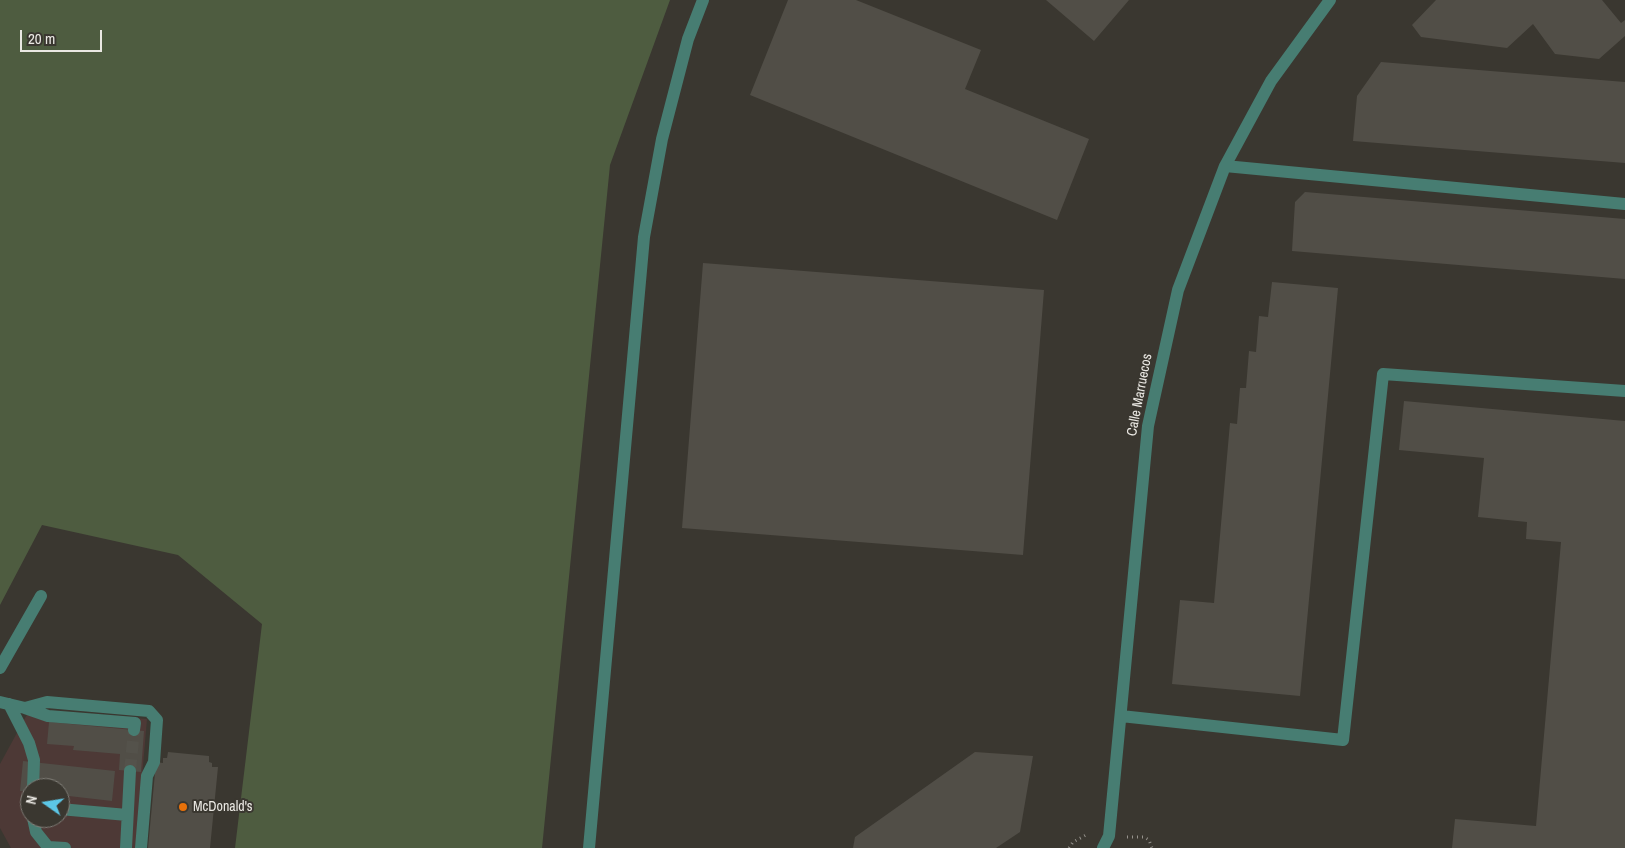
<!DOCTYPE html>
<html>
<head>
<meta charset="utf-8">
<style>
	body { margin:0 }
	#map { position:relative; width:1625px; height:848px; overflow:hidden; background:#3a3730; font-family:"Archivo Narrow",sans-serif }
	canvas { display:block }
	.north { position:absolute; left:20px; top:778px; width:50px; height:50px; box-sizing:border-box; background:#3a3730; border:1px solid #807e78; border-radius:50%; rotate:283deg; font-size:14px; font-weight:700; line-height:20px; text-align:center; color:#eae8e3 }
	.north::after { content:''; display:block; margin:auto; width:18px; height:22px; background:#5cc7e7; clip-path:polygon(50% 0,100% 100%,50% 72%,0 100%) }
	.scale { position:absolute; left:20px; top:30px; width:82px; height:22px; box-sizing:border-box; border:2px solid #eae8e3; border-top:0; padding-left:6px; font-size:15px; line-height:18px; white-space:nowrap; color:#eae8e3; -webkit-text-stroke:4px #3a3730; paint-order:stroke }
</style>
</head>
<body>
<div id="map">
<canvas width="1625" height="848"></canvas>
<div class="north">N</div>
<div class="scale">20 m</div>
</div>
<script>
const g = document.querySelector('canvas').getContext('2d');
g.lineJoin = 'round';
function paint(path, color) { g.fillStyle = color; g.fill(path, 'evenodd'); }
function strokePath(path, color, width, dash) { g.strokeStyle = color; g.lineWidth = width; g.lineCap = dash ? 'butt' : 'round'; g.setLineDash(dash || []); g.stroke(path); }
function label(font, color, halo, rows, align = 'center') {
  g.font = font + ' "Archivo Narrow",sans-serif'; g.lineWidth = 4; g.setLineDash([]); g.textBaseline = 'middle'; g.strokeStyle = halo; g.fillStyle = color; for (const [text, x, y, turn = 0] of rows) {
    g.save(); g.translate(x, y); g.rotate((+turn || 0) * Math.PI / 180); g.textAlign = isNaN(turn) ? turn : align; if (halo) g.strokeText(text, 0, 0); g.fillText(text, 0, 0); g.restore();
  }
}
const commercial = new Path2D(`
	M30,709L147,719L136,848H11L0,828V764ZM30,788H60V818H30Z`);
const green = new Path2D(`
	M0,0H670L610,165L542,848H235L262,624L178,555L42,525L0,605Z`);
const building = new Path2D(`
	M788,0H856L981,50L965,89L1089,139L1057,220L750,95Z
	M1046,0H1129L1094,41Z
	M1436,0H1602L1621,23L1625,20V36L1599,59L1555,54L1533,24L1507,48L1421,37L1412,25Z
	M1381,62L1625,82V163L1353,141L1357,96Z
	M1305,192L1625,219V279L1292,251L1295,202Z
	M703,263L1044,290L1023,555L682,528Z
	M1272,282L1338,288L1300,696L1172,684L1180,600L1214,603L1230,423L1237,424L1240,388H1246L1249,351L1256,352L1259,316L1268,317Z
	M1404,401L1625,421V848H1452L1455,819L1536,826L1561,542L1526,539L1527,522L1478,517L1484,458L1399,450Z
	M49,722L144,731L141,772L119,770L120,754L73,750L74,746L47,744Z
	M168,752L209,756V762L212,763V767H218L210,848H148L156,762L163,763V758H167Z
	M975,752L1033,756L1020,832L996,848H853L855,837Z
	M23,761L115,771L112,801L60,795V788H30V792L20,791Z`);
const minorTunnel = new Path2D(`
	M130,771L134,730`);
const path = new Path2D(`
	M1127,837H1144L1149,840L1152,848
	M1069,848L1073,842L1086,835`);
const minor = new Path2D(`
	M1225,166L1625,204
	M0,668L41,596
	M0,702L25,708L48,716L135,723L134,730
	M9,704L29,743L34,760L33,788
	M25,708L47,702L149,711L157,720L154,762L147,776L141,848
	M1121,716L1343,740L1383,374L1625,391
	M60,809L127,815
	M33,818L36,832L48,847L65,848
	M126,848L130,771
	M589,848L644,237L662,139L688,39L703,0
	M1103,848L1109,836L1148,426L1178,290L1225,166L1271,81L1330,0`);
const markers = [
	[183,807,5,"#e8710a"]
];
const streetNames = [
	["Calle Marruecos",1140,395,-79]
];
const poiNames = [
	["McDonald's",193,807]
];
paint(commercial, '#4d3936');
paint(green, '#4e5c40');
paint(building, '#514e47');
strokePath(minorTunnel, '#54524b', 12, [12, 6]);
strokePath(path, '#95928c', 3, [1, 4]);
strokePath(minor, '#477d72', 12);
for (const [x, y, r, color] of markers) { const dot = new Path2D(); dot.arc(x, y, r, 0, 2 * Math.PI); g.fillStyle = color; g.fill(dot); strokePath(dot, '#3a3730', 2); }
label('14px', '#eae8e3', '#3a3730', streetNames);
label('14px', '#eae8e3', '#3a3730', poiNames, 'left');
</script>
</body>
</html>
